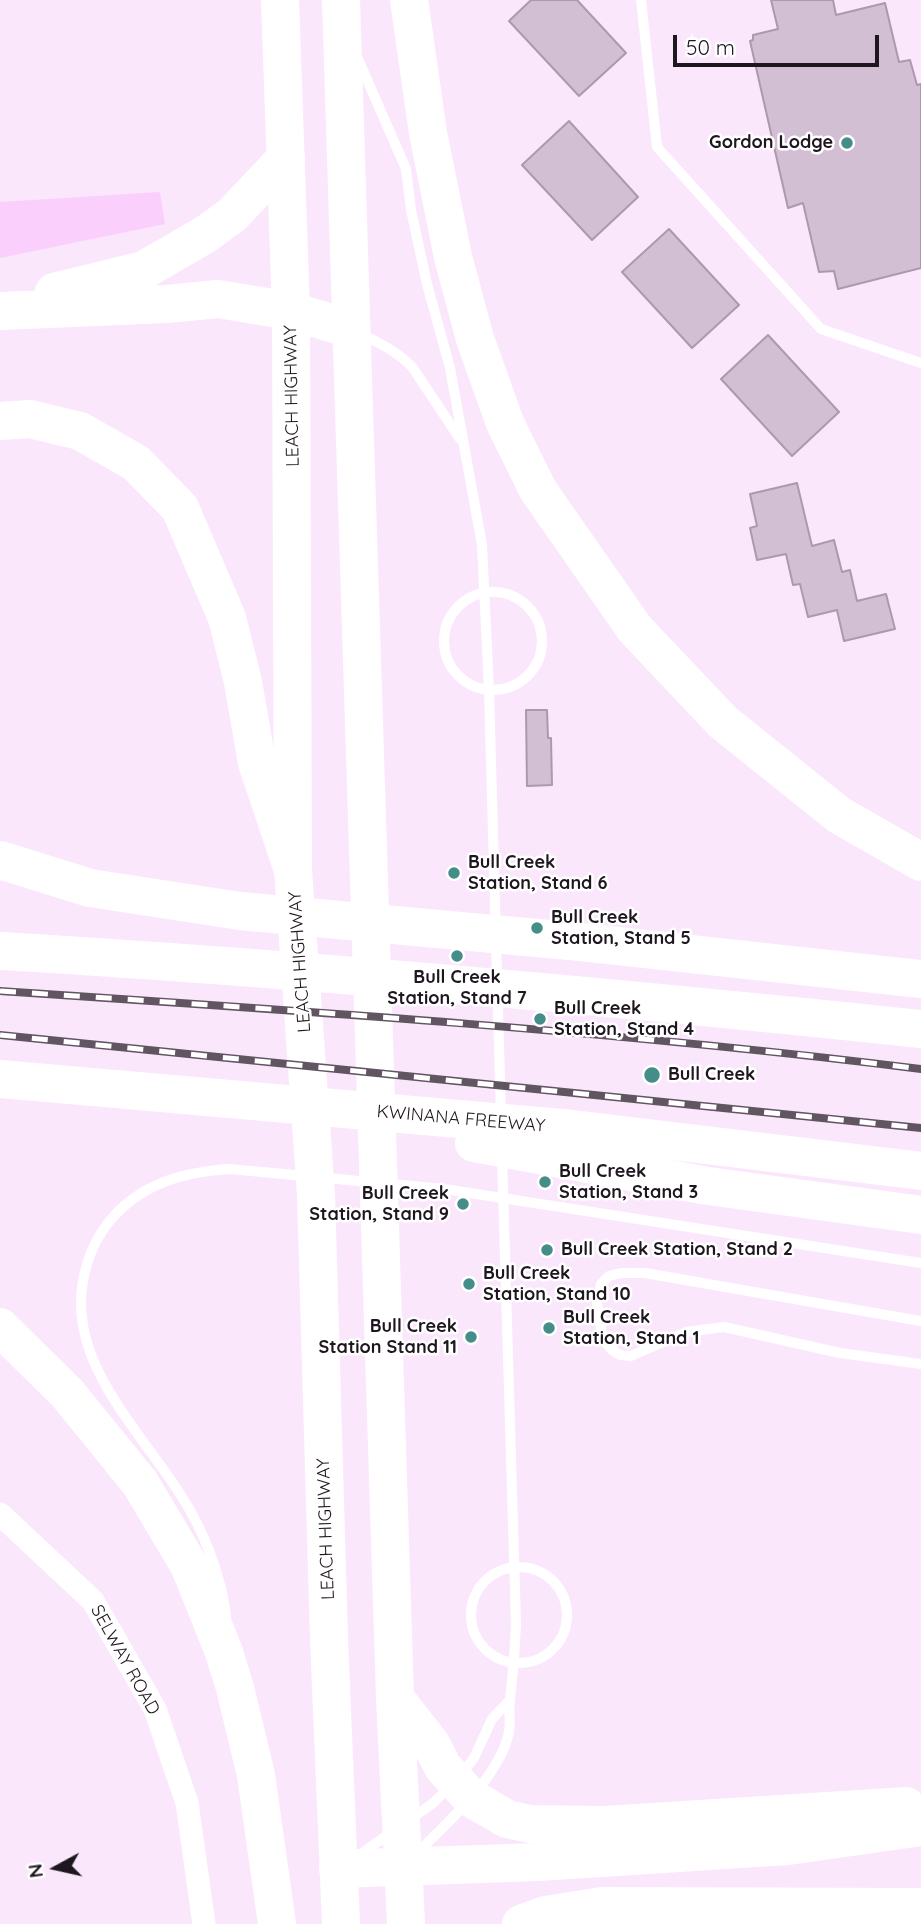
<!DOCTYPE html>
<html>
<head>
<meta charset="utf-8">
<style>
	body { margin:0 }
	#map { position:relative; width:921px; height:1924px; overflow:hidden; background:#fbe7fc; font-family:Quicksand,sans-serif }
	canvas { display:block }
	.north { position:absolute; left:21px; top:1833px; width:70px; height:70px; -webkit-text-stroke:5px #fff; paint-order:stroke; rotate:262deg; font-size:19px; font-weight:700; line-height:28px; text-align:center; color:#1f171f }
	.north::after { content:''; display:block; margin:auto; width:24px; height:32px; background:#1f171f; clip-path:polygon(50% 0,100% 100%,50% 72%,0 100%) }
	.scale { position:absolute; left:673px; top:35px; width:206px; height:32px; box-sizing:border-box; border:4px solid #1f171f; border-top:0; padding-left:9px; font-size:21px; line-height:24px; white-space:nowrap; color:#1f171f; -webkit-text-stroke:5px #fff; paint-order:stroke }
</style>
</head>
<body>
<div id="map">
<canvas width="921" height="1924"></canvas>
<div class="north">N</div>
<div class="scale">50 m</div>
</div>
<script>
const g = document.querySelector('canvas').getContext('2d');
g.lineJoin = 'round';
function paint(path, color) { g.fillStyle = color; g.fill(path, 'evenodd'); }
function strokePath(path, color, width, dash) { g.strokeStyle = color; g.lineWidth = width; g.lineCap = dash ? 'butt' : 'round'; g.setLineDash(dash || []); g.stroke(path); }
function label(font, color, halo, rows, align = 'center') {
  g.font = font + ' Quicksand,sans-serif'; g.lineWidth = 5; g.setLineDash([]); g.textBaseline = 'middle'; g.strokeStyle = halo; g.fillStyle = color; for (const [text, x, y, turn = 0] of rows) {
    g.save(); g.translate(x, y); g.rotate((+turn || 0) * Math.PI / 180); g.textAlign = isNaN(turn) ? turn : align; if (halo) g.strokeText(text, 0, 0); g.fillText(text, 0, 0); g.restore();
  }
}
const green = new Path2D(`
	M160,192L165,224L0,258V202Z`);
const building = new Path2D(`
	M531,0H577L626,53L579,96L509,21Z
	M771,0H833L836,15L885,3L899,62L910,60L917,85L921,84V268L838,289L834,271L819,272L803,203L788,208L750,41L753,40V35L778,29Z
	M569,121L638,197L592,240L522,165Z
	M669,229L739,305L692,348L622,272Z
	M768,335L839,412L792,456L721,379Z
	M797,483L812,546L834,540L842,572L850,570L857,601L886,594L895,629L844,641L837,610L808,617L800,584L793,585L786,554L757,560L750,528L757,526L750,494Z
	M526,710H547L548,738H551L552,785L527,786Z`);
const service = new Path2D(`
	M641,0L657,147L821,329L921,363
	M358,59L406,169L411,210L427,284L450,368L482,545L489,690L501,1116
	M361,334C381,344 398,352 413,368L460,439
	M444 641a49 49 0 1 1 98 0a49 49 0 1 1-98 0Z
	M921,1321L645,1273H621L609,1276L601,1284L597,1303L599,1319L604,1341L612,1350L620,1355L631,1356L686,1332L724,1327L840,1353L921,1364
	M471 1615a48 48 0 1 1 96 0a48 48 0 1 1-96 0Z
	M226,1616C221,1576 204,1531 182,1497C141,1431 68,1364 83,1281C87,1259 94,1241 108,1223C139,1184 182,1172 230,1169L444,1189L921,1263
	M409,1820L432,1804L455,1782L474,1758L492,1719L509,1701
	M415,1855C446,1824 500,1777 509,1732C511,1722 508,1710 510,1700C513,1675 515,1650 516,1625L502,1156
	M358,1856L393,1831`);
const minor = new Path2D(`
	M0,1514L93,1601L155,1709L187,1803L204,1924`);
const trunk = new Path2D(`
	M280,0L291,311L293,870L316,1194L329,1639L341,1924
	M341,0L395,1698L406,1924`);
const motorway = new Path2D(`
	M409,0L428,133L453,257L475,339L505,423L538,490L635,629L723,722L839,815L921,862
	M54,292L144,270L206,234L232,215L286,158
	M0,311L167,304L218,299L291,311L351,329
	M0,421L30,419L80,431L136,463L180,508L227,618L243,682L257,763L293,870
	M0,860L90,888L240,911L581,942L921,979
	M0,951C308,969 614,997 921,1029
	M0,1079L573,1129L921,1171
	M474,1143L708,1186L921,1215
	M0,1327L67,1393L140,1483L189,1565L224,1652L235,1688L256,1775L277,1924
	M395,1698L431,1744L443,1767L471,1798L507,1819L530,1824L605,1825L906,1806
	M338,1869L538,1862L788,1846L921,1827
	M521,1924L546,1915L602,1906L921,1907`);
const rail = new Path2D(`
	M0,991C307,1011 615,1031 921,1069
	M0,1035L921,1128`);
const markers = [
	[847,143,7,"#458d89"],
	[454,873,7,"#458d89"],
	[537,928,7,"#458d89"],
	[457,956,7,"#458d89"],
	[540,1019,7,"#458d89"],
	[652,1075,9,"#458d89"],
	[545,1182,7,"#458d89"],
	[463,1204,7,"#458d89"],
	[547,1250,7,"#458d89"],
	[469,1284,7,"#458d89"],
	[549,1328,7,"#458d89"],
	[471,1337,7,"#458d89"]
];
const poiNames = [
	["Gordon Lodge",833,143,"right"],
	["Bull Creek",468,863],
	["Station, Stand 6",468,884],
	["Bull Creek",551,918],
	["Station, Stand 5",551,939],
	["Bull Creek",457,978,"center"],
	["Station, Stand 7",457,999,"center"],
	["Bull Creek",554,1009],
	["Station, Stand 4",554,1030],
	["Bull Creek",668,1075],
	["Bull Creek",559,1172],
	["Station, Stand 3",559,1193],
	["Bull Creek",449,1194,"right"],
	["Station, Stand 9",449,1215,"right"],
	["Bull Creek Station, Stand 2",561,1250],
	["Bull Creek",483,1274],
	["Station, Stand 10",483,1295],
	["Bull Creek",563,1318],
	["Station, Stand 1",563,1339],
	["Bull Creek",457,1327,"right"],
	["Station Stand 11",457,1348,"right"]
];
const streetNames = [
	["LEACH HIGHWAY",292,396,-91],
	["LEACH HIGHWAY",300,962,-94],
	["KWINANA FREEWAY",461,1119,5],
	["LEACH HIGHWAY",326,1529,-92],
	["SELWAY ROAD",125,1660,61]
];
paint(green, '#facffc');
paint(building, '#d3bfd3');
strokePath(building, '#ac99ad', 2);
strokePath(service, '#fff', 10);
strokePath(minor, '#fff', 23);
strokePath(trunk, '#fff', 38);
strokePath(motorway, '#fff', 38);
strokePath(rail, '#615561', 8);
strokePath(rail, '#fff', 5, [16]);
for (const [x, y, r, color] of markers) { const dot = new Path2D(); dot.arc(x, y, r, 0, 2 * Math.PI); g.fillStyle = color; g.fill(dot); strokePath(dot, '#fff', 2.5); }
label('bold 18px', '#1f171f', '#fff', poiNames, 'left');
label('18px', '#1f171f', '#fff', streetNames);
</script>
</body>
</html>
